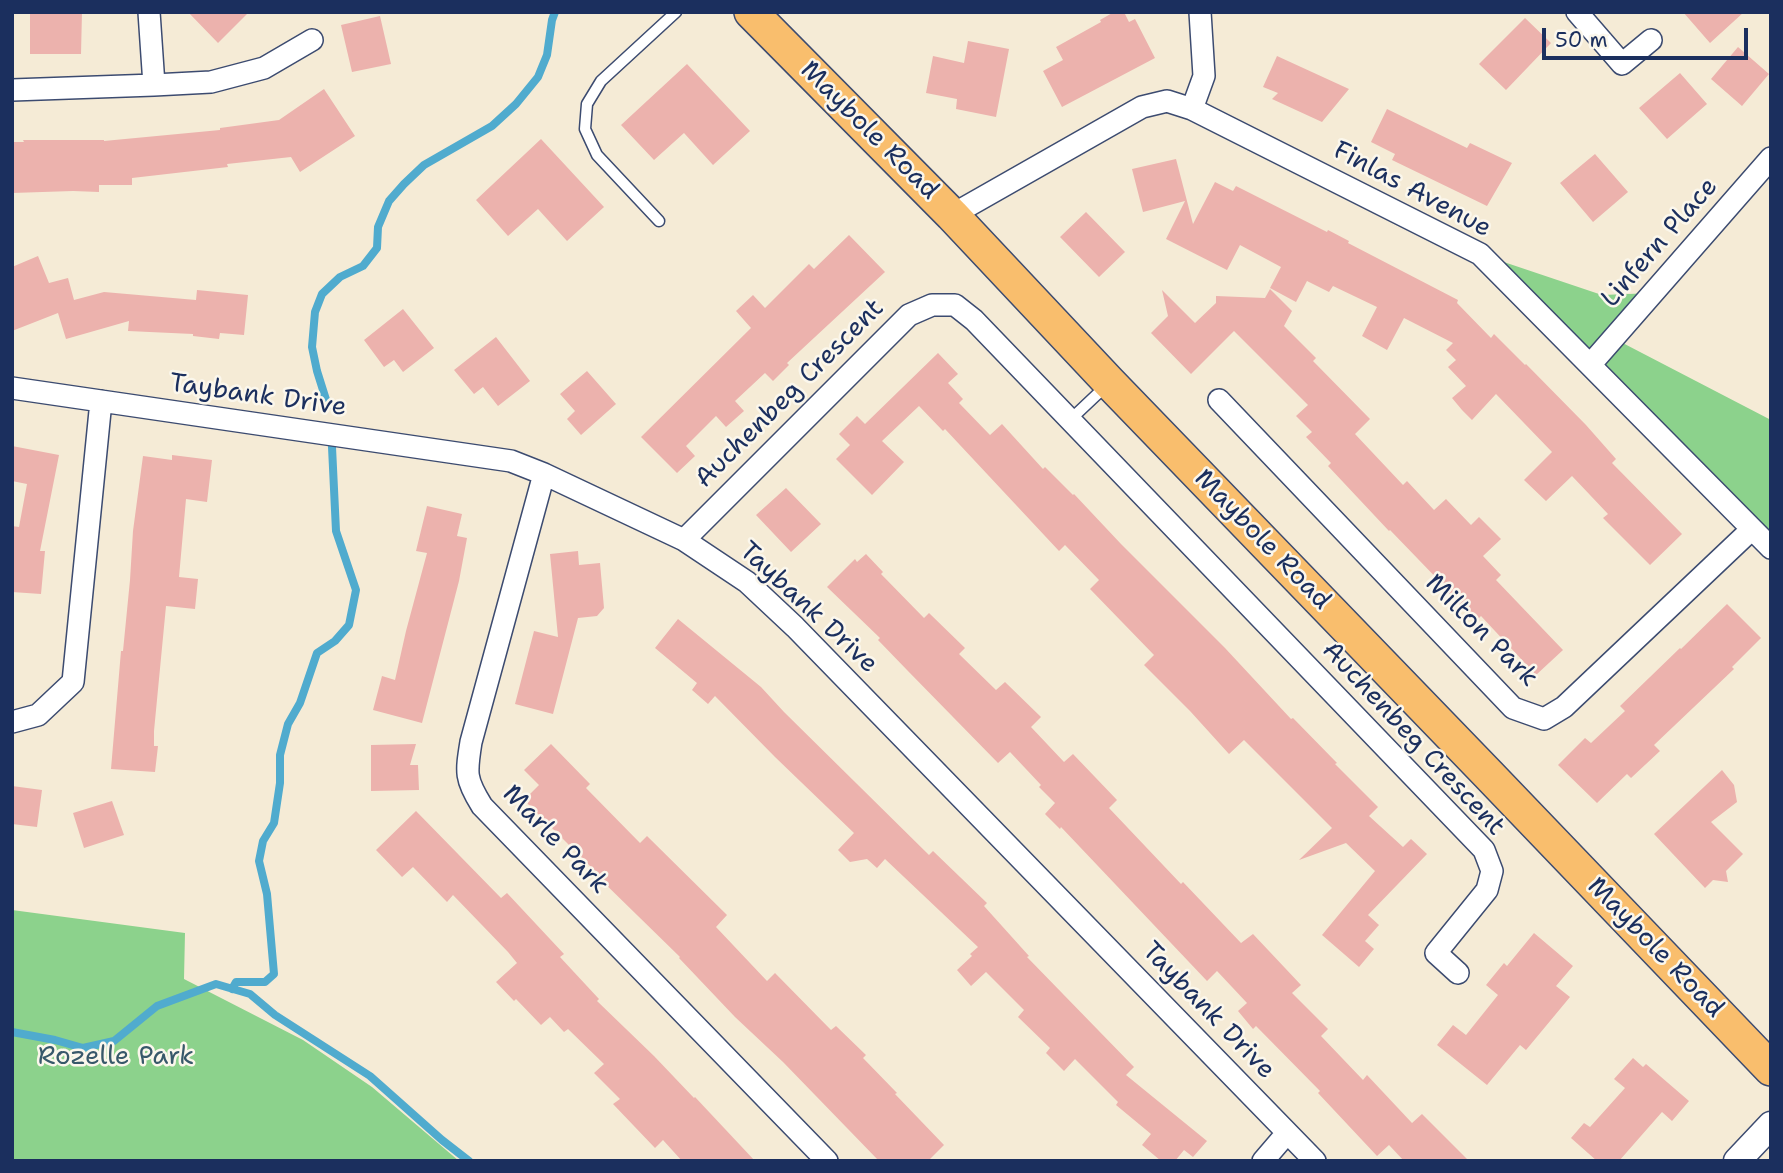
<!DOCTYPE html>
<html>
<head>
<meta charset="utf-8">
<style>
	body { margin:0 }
	#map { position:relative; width:1783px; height:1173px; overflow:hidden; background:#f5ebd6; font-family:"Shantell Sans",sans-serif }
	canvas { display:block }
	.frame { position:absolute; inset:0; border:14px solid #1b2f5e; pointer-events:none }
	.scale { position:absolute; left:1542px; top:28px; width:206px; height:32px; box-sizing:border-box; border:4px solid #1b2f5e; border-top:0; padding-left:9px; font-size:21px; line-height:24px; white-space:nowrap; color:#1b2f5e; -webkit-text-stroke:5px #fbf7ec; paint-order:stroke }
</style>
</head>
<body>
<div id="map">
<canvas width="1783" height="1173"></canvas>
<div class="frame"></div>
<div class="scale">50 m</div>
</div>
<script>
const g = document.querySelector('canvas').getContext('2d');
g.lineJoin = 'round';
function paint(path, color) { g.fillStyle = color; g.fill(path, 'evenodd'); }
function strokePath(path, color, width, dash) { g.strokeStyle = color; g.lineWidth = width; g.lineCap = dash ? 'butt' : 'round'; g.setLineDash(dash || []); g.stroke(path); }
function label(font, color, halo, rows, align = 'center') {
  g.font = font + ' "Shantell Sans",sans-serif'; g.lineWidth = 5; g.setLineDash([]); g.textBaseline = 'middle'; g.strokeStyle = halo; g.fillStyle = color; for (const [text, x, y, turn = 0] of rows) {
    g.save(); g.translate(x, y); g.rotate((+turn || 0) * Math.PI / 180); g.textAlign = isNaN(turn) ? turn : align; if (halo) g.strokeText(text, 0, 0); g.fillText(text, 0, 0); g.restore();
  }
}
const green = new Path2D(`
	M1480,254L1602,295L1654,293L1615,339L1771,420V548Z
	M12,910L185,933L184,979L303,1040L372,1087L459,1161H12Z`);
const stream = new Path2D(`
	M328,406L317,371L312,347L315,312L322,294L340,277L363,266L377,248L378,227L389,201L404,184L424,165L492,126L516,104L538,77L547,55L552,20L555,12
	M232,989L236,982H265L274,974L267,894L259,861L263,841L274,823L280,783V755L288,724L300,703L317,653L335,641L349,625L356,590L336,531L332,447
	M12,1032L55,1040L83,1048L114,1041L157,1006L216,984L250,994L275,1015L370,1076L442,1140L469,1161`);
const building = new Path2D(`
	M30,12H82L81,54H30Z
	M188,12H249L218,43Z
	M1114,12H1124L1129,22L1135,19L1155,58L1062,107L1043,71L1063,60L1056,47L1101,22L1100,20Z
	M1683,12H1744L1710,43Z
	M380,16L391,64L352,72L341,25Z
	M1525,18L1551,43L1506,90L1479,64Z
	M968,41L1009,49L996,117L956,109L957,99L926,93L933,56L964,63Z
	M1738,47L1769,74L1742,106L1711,79Z
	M1277,56L1349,89L1322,122L1272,99L1278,93L1263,87Z
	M687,64L750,131L713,165L684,133L654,160L621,125Z
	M1680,73L1707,104L1667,139L1639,108Z
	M324,89L355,136L300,172L291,157L227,164L228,167L132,178V185H99V192L73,191L12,193V142H24L23,140H104V141L220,130V128L279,120Z
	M1387,109L1467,148L1470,143L1512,163L1487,206L1392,160L1395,154L1371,142Z
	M541,139L604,207L567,241L538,209L508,236L476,200Z
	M1595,154L1628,192L1593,222L1560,183Z
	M1176,159L1193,224L1215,182L1233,191L1236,186L1327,232L1328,230L1349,241L1348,243L1458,300L1457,303L1491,338L1494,334L1525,365L1526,364L1586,425L1616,459L1612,463L1682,534L1650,565L1603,518L1608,514L1572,476L1546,501L1524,480L1552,452L1496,394L1472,420L1462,410L1452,398L1466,386L1448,367L1456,360L1446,350L1453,343L1404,318L1387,350L1362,336L1377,307L1333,286L1329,292L1307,281L1296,302L1270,288L1281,267L1240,245L1227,270L1166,239L1185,201L1143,212L1132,169Z
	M1086,212L1125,252L1099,277L1060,237Z
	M849,235L885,272L787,363L789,365L773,381L765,373L735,401L744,411L726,427L716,416L686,446L695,456L677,473L641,437L751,328L736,311L753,295L765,308L809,264L814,269Z
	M38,256L49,283L68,278L74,300L104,292L196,300L197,290L248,295L244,335L220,333L219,339L193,336V334L128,331L129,321L66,339L58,313L12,331V267Z
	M1270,289L1292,311L1284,326L1316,358L1313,361L1370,419L1355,434L1403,485L1407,481L1434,510L1446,499L1471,525L1479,517L1501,539L1483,556L1501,575L1496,580L1563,650L1536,675L1481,616L1476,621L1445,590L1446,588L1390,530L1389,531L1328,466L1331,463L1306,437L1312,432L1296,416L1308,405L1234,331L1191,374L1151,333L1168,316L1162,290L1195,323L1216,303V296L1265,298Z
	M403,309L434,348L403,372L394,360L384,367L364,340Z
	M496,337L530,381L498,406L483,387L474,394L454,370Z
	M938,353L958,374L948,383L963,399L959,403L990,435L1002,424L1043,469L1045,467L1073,495L1074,494L1121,544L1225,648L1291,719L1293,718L1337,763L1335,764L1378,807L1369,816L1403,847L1411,839L1427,854L1368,915L1379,925L1365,941L1374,949L1359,967L1322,935L1375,871L1346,843L1299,860L1332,828L1244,740L1229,754L1190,711L1144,665L1154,655L1090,589L1099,580L1065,545L1059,551L945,429L943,431L919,406L882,441L904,462L872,495L836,459L850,445L839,434L857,416L865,424Z
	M587,371L616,404L581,435L567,419L575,411L560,394Z
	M12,446L59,455L40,551H45L41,594L12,592V526L19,527L27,484L12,481Z
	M172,455L212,460L207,502L186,499L179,577L198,579L195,609L166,606L154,731V746H158L155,772L111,769L121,651H123L130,580L133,531L143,456L172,460Z
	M786,488L821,524L791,552L756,515Z
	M427,506L462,514L457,536L467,538L459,581L422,723L373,710L382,676L395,680L406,631L427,553L416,551Z
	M578,551L579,565L600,563L604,608L597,616L578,618L553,714L515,704L534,631L558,637L550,554Z
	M866,554L883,572L881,574L924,618L929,613L965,648L959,654L996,690L1005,682L1041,717L1031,727L1064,762L1073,754L1117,800L1109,808L1181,884L1183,882L1241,943L1253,934L1301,985L1292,993L1328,1029L1321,1036L1363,1080L1367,1075L1412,1123L1422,1114L1469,1161H1404L1389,1145L1377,1156L1318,1093L1320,1091L1256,1026L1253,1029L1238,1011L1247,1003L1217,971L1207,981L1061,827L1060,829L1045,814L1055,803L1039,787L1041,785L1010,752L998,763L907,670L878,640L880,638L827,587L855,559L857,562Z
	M1727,604L1761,638L1732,667L1734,669L1654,745L1660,751L1631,778L1627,774L1597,803L1558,765L1585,738L1591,743L1625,711L1620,706L1680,648L1681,649Z
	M678,619L761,687L784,712L929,855L933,851L987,903L984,906L1029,956L1027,957L1134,1067L1126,1075L1207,1141L1193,1157L1184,1150L1175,1161H1161L1142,1145L1151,1134L1116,1105L1118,1102L1075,1059L1064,1071L1046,1053L1050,1048L1018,1017L1024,1010L986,972L971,986L957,970L972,956L970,954L978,947L885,859L877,868L867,859L850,862L838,850L854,833L775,757L715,696L708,704L692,690L697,683L655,648Z
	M416,744L410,765H418L419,790L371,791V745Z
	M551,744L590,784L586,788L640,843L647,836L727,915L716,927L767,981L775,973L831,1030L836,1026L866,1055L863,1058L897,1093L895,1094L944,1145L928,1161H879L783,1062L735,1017L679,958L680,957L595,874L596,872L524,800L539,785L524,770Z
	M1722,770L1734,785L1737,802L1711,822L1743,854L1726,871L1728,882L1713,880L1705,888L1654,834Z
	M12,786L42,790L37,827L12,824Z
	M112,801L124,835L84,848L73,813Z
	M416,811L501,898L507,893L564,954L560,957L599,999L597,1001L654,1056L694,1098L695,1097L755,1161H682L663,1140L655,1148L613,1104L620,1099L594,1073L604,1064L568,1029L564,1032L550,1017L541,1025L516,999L514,1001L496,982L517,963L508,952L453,895L447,902L413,867L402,877L376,850Z
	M1534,933L1573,966L1556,986L1570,997L1526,1050L1520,1045L1487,1085L1437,1045L1453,1025L1466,1035L1498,995L1486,985L1504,963L1507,966Z
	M1633,1058L1643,1067L1646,1064L1689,1101L1672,1121L1662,1112L1619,1161H1597L1571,1138L1584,1123L1590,1127L1625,1088L1614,1079Z`);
const service = new Path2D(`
	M659,221L597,155L585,129L587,104L601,81L676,12
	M1071,419L1107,385`);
const minor = new Path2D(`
	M149,12L154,85
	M1577,12L1622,64L1651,40
	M12,90L154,85L211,82L264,68L312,40
	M1192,109L1204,76L1200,12
	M952,215L1142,107L1167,101L1192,109L1480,254L1771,548
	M1590,365L1771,158
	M12,388L511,461L544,474L684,540L747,582L795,627L1315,1161
	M1219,400L1513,708L1544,719L1564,707L1752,529
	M544,474L471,742C466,773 465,779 482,806L827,1161
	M684,540L909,315L932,305H955L974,320L1484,850L1492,871L1487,890L1436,953L1458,973
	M12,722L38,715L73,682L101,401
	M1263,1161L1287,1133`);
const tertiary = new Path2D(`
	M1737,1161L1771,1125`);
const primary = new Path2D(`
	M751,12L952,215L1109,382L1488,774L1771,1069`);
const streetNames = [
	["Maybole Road",869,131,45],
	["Finlas Avenue",1412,190,28],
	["Linfern Place",1660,243,-49],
	["Auchenbeg Crescent",790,394,-45],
	["Taybank Drive",258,396,8],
	["Maybole Road",1262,540,46],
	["Taybank Drive",808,608,43],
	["Milton Park",1481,631,45],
	["Auchenbeg Crescent",1413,739,47],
	["Marle Park",555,840,46],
	["Maybole Road",1655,948,46],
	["Taybank Drive",1208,1011,46]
];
const parkNames = [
	["Rozelle Park",116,1057]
];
paint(green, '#8cd28c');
strokePath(stream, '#50abce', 8);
paint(building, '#ecb2ad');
strokePath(service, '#3c4b70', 13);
strokePath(minor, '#3c4b70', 24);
strokePath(tertiary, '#3c4b70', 29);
strokePath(primary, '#3c4b70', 36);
strokePath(service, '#fff', 10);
strokePath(minor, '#fff', 21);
strokePath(tertiary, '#fff', 26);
strokePath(primary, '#f9be6d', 33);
label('26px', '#1b2f5e', '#fbf7ec', streetNames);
label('26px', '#37586a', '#fbf7ec', parkNames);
</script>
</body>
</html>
